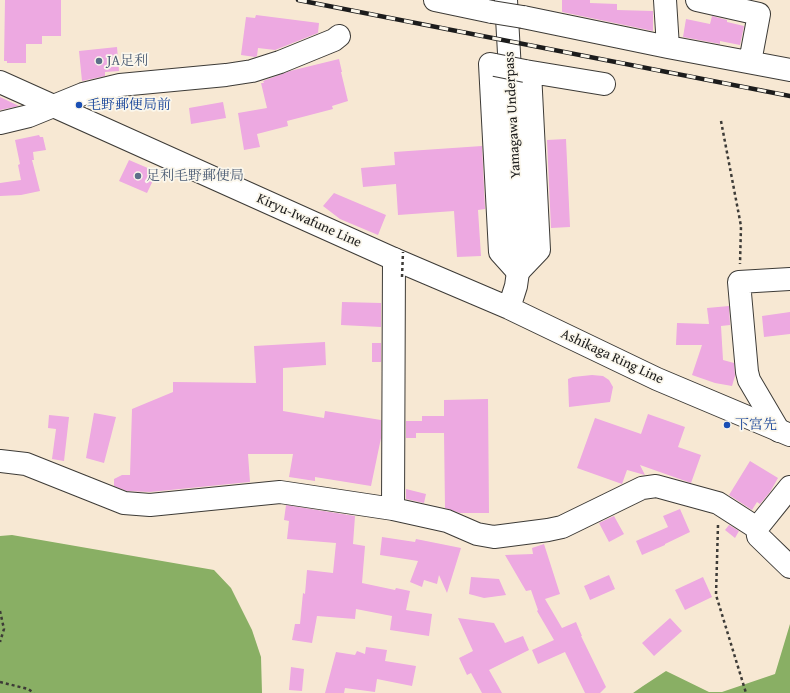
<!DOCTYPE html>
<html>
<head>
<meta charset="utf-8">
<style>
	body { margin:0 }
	canvas { display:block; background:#f7e8d3 }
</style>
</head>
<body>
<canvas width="790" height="693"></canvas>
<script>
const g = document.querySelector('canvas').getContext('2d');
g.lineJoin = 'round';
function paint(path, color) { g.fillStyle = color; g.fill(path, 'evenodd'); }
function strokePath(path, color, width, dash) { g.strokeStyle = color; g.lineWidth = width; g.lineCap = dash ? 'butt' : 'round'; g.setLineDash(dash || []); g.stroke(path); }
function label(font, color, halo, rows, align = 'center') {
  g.font = font + ' "Gentium Book Plus","Noto Serif JP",serif'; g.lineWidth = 3.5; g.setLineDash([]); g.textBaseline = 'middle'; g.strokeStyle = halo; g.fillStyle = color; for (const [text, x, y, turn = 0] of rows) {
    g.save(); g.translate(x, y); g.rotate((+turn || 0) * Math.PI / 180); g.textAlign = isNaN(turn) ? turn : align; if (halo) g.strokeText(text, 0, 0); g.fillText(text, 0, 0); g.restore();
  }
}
const forest = new Path2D(`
	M12,535L214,570L231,588L252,630L261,657L262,693H0V536Z
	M790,624V693H633L643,686L666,671L709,692H722L775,674Z`);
const building = new Path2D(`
	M5,0H61V36H42V44H26V63H7V61H4Z
	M562,0H590V3L617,4V10L653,11V31L562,12Z
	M256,15L319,23L318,33L275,50L258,48L257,56L255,57L241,55L246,17L255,18Z
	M712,16L727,20V22L744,26L740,45L720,41V44L683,37L686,19L710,24Z
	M117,47L119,71L105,72V76L82,81L79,51Z
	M339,59L342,72H341L348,101L332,106L333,109L287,121L288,126L257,134L260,147L244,150L238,113L267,108L261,83H264L263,81L290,71Z
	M0,97L19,106L0,110Z
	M223,102L226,118L191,124L189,108Z
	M39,135L40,137H43L46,150L33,152L34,160H32L40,191L21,195L0,196V183L21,180L18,165L20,164L15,140Z
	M566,139L570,227L551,228L547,140Z
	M482,146L485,209L478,210L481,256L457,257L454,211L398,215L396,184L363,187L361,168L395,165L394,152Z
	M129,160L157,172L147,193L119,181Z
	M334,193L386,215L378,235L340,219L323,206Z
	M342,302L381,303V327L341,325Z
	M729,306L730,325L721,326L723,360L734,363L735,376L732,386L715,383L692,375L702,345H676L677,323L709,324L707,308Z
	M790,312V334L764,337L762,316Z
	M325,342L326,365L283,368V411L324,418L325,411L381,420V438L371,486L315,477V481L289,477L293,454H248L250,482L150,492L127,491L114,486V479L122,475H130L132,409L173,392V382L256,383L254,346Z
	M372,343H381V362H372Z
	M592,375L603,376L609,380L613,387L610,402L569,407L568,379L573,377Z
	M488,399L489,513H460L445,508L444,433H416V438H406V421H422V416H444V400Z
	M94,413L116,417L104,463L86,458Z
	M648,414L685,427L678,447L701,455L691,483L640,465L645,475L627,470L622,484L577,468L595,418L641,434Z
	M49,415L69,417L64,461L52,459L56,429L48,428Z
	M750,461L778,478L770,492L760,504L757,502L752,510L729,495Z
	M406,489L426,494L424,503L406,499Z
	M286,505L355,516L353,544L365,546L362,583L395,590L396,588L410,591L406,610L432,614L429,636L390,630L392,616L356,609L355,619L317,616L312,643L292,640L295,624H300L303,593L305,594L307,570L333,573L336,543L287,539L289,521L284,520Z
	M680,509L690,532L665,544V545L642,555L636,541L668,527L663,516Z
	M614,516L624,534L609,542L599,523Z
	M729,525L739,531L735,538L725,530Z
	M382,537L415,542L416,539L461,548L447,593L439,575L437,584L424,580L422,587L410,582L418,561L380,555Z
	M544,544L560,594L545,599L562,628L576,622L582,636H581L606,687L600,693H585L565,652L538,664L532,650L554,640L537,611L538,610L531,590L526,591L505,555L533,554L532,548Z
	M609,575L615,589L590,600L584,586Z
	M471,577L499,579L506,595L484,598L469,594Z
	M703,577L712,597L685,610L675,590Z
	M458,618L494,623L505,643L523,636L529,650L489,670L502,693H482L471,673L467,675L459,658L473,651Z
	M670,618L682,631L654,656L642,643Z
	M366,647L387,650L385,661L416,666L412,686L377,679L375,692L345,688L344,693H325L336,652L355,655L357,651L365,654Z
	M291,667L304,669L302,691L289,690Z`);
const path = new Path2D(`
	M721,121L741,226L740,264
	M718,525L716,595L746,693
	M0,611L4,629L0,642
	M0,682L28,689L34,693`);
const minor = new Path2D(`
	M435,0L492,12
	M665,0L668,47
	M697,0L759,14L750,62
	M523,17L668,47L790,70
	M495,65L490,64L500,252L518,272L539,250L530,72
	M525,71L604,84
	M0,123L29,116L83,94L120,85L226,75L252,71L280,62L334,40L339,36
	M779,431L749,380L747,372L739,282L790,279
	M0,461L26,464L124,503L150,505L280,492L393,509L447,521L477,534L494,537L548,530L562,527L642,488L656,486L718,503L757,528L790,487
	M393,509L394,259
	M757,528L758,536L790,567`);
const major = new Path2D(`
	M506,0L519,230L518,272L516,286L509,308
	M0,82L394,259L509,308L657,379L790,435`);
const rail = new Path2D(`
	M298,0L790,96`);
const pathBridge = new Path2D(`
	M402,277L403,252`);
const minorBridge = new Path2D(`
	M492,12L523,17
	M495,65L525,71`);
const markers = [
	[99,61,4,"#5c6f8a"],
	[79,105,4,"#1a4fb4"],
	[138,176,4,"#5c6f8a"],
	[727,425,4,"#1a4fb4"]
];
const serviceNames = [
	["JA足利",107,61],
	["足利毛野郵便局",146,176]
];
const transitNames = [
	["毛野郵便局前",87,105],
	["下宮先",735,425]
];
const streetNames = [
	["Yamagawa Underpass",513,115,-93],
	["Kiryu-Iwafune Line",309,221,24],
	["Ashikaga Ring Line",612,357,25]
];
paint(forest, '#89af64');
paint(building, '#eda9e1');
strokePath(minor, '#3d3b37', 24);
strokePath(major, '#3d3b37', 24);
strokePath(path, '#3d3b37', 2.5, [3, 3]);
strokePath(minor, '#fff', 22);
strokePath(major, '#fff', 22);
strokePath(rail, '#1c1c1c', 4.5);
strokePath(rail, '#fbf7ec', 3, [9]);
strokePath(minorBridge, '#3d3b37', 24, []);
strokePath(pathBridge, '#3d3b37', 2.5, [3, 3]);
strokePath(minorBridge, '#fff', 22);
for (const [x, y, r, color] of markers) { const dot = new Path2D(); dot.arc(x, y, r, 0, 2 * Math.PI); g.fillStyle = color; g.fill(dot); strokePath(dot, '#fbf7ec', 1.5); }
label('14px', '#4e5e75', '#fbf7ec', serviceNames, 'left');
label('14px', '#164399', '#fbf7ec', transitNames, 'left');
label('14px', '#1c1c1c', '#fbf7ec', streetNames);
</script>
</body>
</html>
